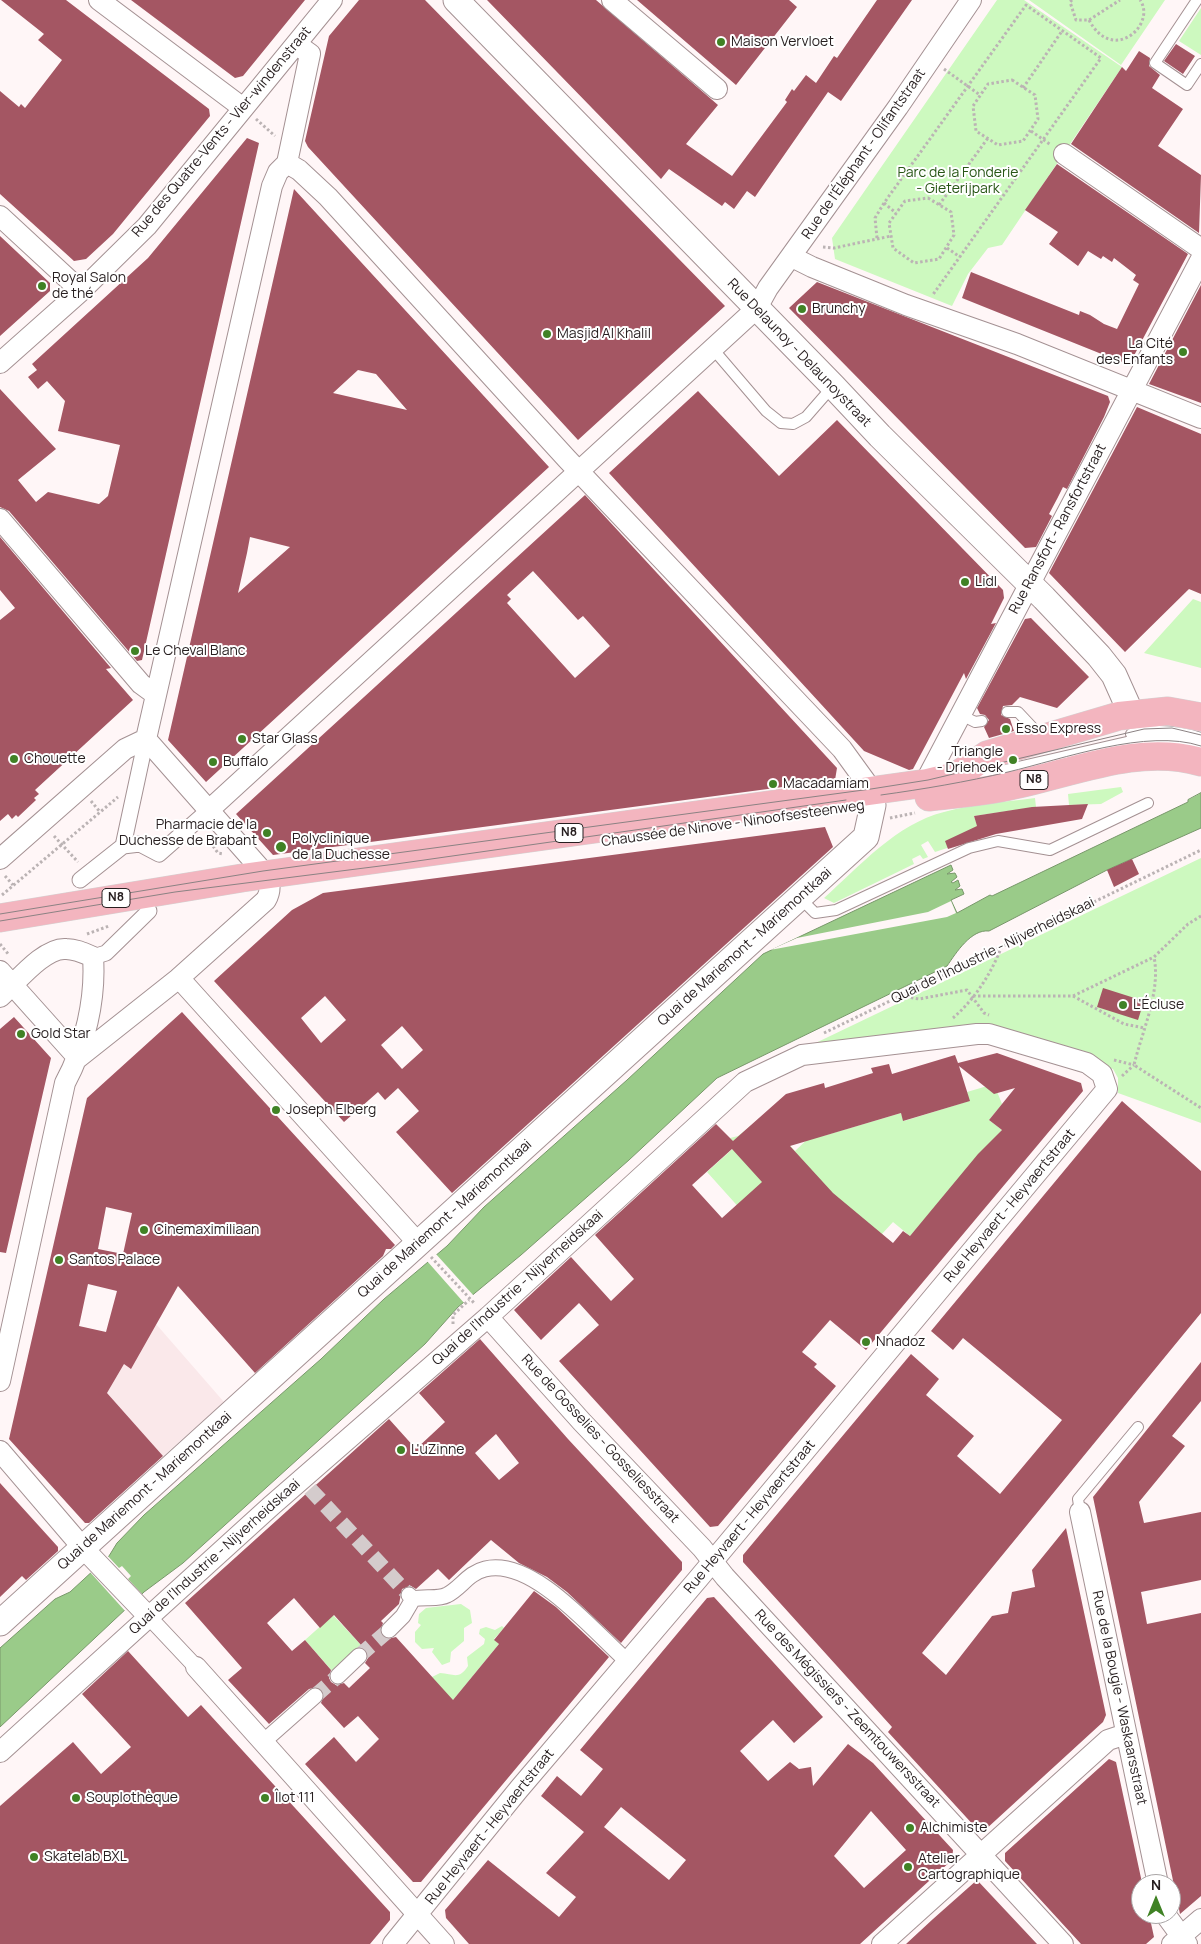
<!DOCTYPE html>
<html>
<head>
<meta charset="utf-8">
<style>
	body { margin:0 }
	#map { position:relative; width:1201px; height:1944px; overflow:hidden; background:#fff6f7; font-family:Manrope,sans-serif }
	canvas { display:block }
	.north { position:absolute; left:1131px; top:1874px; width:50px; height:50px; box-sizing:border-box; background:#fff; border:1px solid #a9a5a6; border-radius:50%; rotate:0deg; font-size:14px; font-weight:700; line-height:20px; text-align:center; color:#271f20 }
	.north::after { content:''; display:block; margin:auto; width:18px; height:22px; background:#408225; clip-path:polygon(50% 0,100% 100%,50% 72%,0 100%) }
</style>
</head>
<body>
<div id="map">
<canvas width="1201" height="1944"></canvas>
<div class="north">N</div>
</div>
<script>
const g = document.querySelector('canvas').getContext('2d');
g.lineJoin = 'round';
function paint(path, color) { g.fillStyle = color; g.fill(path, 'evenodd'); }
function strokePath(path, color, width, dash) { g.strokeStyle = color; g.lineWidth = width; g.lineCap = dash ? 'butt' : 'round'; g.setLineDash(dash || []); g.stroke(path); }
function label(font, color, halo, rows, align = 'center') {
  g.font = font + ' Manrope,sans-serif'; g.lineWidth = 4; g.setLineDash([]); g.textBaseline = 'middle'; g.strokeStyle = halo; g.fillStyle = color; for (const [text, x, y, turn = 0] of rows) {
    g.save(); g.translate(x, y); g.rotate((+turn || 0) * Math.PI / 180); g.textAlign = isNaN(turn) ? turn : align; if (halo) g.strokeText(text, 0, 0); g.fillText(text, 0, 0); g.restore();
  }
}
const built = new Path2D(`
	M150,1320L156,1324L224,1402L163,1456L107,1393Z`);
const green = new Path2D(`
	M997,0H1024L1122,67L1002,245L988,248L968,274L952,306L835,259L832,238Z
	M1029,0H1165L1121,65Z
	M1201,8V55L1179,41Z
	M1193,599L1201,602V668L1144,653Z
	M1121,787L1123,792L1101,804L1069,805L1068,794Z
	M1035,798L1036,807L974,816L981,837L935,852L928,841L921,845L928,857L923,859L920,855L912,859L914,864L834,903L824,898C860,866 896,824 944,812C973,804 1005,802 1035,798Z
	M1201,858V1123L1118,1093V1078L1113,1069L1013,1034L801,1050Z
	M994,1084L1002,1104L989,1120L1002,1130L910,1236L893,1222L825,1296L829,1320L814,1338L793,1318L778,1251L707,1172L737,1145L730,1138L738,1136L763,1116L795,1151L814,1133L823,1136L901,1113L904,1121L969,1101L967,1092Z
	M461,1604L470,1610L472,1623L464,1628V1641L451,1652L450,1662L442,1665L432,1652L434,1648L422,1649L415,1642V1632L421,1625L418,1623L419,1614L426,1608Z
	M333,1615L361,1645L333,1672L305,1640Z
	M502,1626L504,1628L494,1639L499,1644L449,1705L432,1677L440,1673C454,1674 459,1680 468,1666L467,1657L484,1644L485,1639L479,1634L480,1629L486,1627L495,1630Z`);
const water = new Path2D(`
	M1201,793V828L1107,870L989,931C971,929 956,953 947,966L717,1078L629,1160L521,1255L458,1307L425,1344L183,1563L144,1592L0,1727V1648L55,1599L70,1592L109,1556L117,1543L144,1515L321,1359L384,1299L447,1246L484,1207L627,1080L763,954L951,865L953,870L947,874L955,873L957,877L951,882L953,883L958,880L960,886L955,890L962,889L964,894L951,900L957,913L990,895L992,896L1188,802V800Z`);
const pier = new Path2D(`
	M951,901L956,913L947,917L770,950L797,938L928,912Z
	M435,1253L474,1296L465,1304L427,1261Z
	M106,1554L119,1568L122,1566L131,1576L128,1579L144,1596L126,1612L89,1571Z`);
const building = new Path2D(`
	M1,0H66L209,109L210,116L140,201L113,234L86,259L74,261L0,194V91L19,107L21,104L25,108L62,60L38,40L44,34Z
	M131,0H305L243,76L235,78Z
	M359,0H425L725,306L578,440L308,147L305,141L329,36Z
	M487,0H596L718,105L686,144L732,176L787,102L785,100L792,89L794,91L806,75L816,83L834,56L837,58L877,0H912L841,101L828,92L755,197L747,191L734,209L725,202L722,206L669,169L661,179Z
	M637,0H789L797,7L736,85Z
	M1176,44L1195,56L1183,74L1164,61Z
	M1139,51L1150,58L1149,66L1160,75L1152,88L1183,109L1158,146L1201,175L1199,233L1071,144L1122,67L1126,71Z
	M247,138L259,143L142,660L137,661L9,511L0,507V389L56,449L18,480L36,502L48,492L99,504L108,496L120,445L58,431L65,401L47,381L38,389L28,377L37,370L32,364L148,258Z
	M1057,164L1188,254L1129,365L962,298L971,272L1079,315L1080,311L1090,315L1104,324L1117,329L1139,284L1133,280L1136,275L1114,258L1112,262L1103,256L1101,259L1088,251L1078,266L1049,244L1058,232L1025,210Z
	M294,189L549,467L206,782L168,740ZM358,370L376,374L407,410L333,393ZM250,537L290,547L238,593L247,553Z
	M0,236L50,283V291L0,336Z
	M817,282L1108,396L1110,402L1104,417L1067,489L1063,487L1057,499L1049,514L1052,516L1036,547L1025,548L789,308Z
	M1201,285V403L1149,384Z
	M698,391L779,476L837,420L1003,590L1004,598L991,624L996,623L966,679L964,673L913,769L909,770L864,751L609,473Z
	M1137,407L1201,434V594L1189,589L1125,652L1049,573Z
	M585,495L837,768L835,780L273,855L236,814ZM533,571L578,620L583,616L610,646L575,678L507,603L511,599L507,595Z
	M0,537L111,668L106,669L133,700L35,790L39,794L34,798L36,800L18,817L16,815L12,819L8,814L0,821V620L15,608L0,590Z
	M1031,618L1089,677L1057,708L1020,697L1012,705L1003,706L1001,715L1010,719L1014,731L989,738L984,727L989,720L985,715L980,714L977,708L1025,619Z
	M1088,804L1082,819L996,834L948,849L945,841L977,826L974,816L1032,807Z
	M825,827L833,847L452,1193L396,1132L419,1111L398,1088L385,1100L378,1092L344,1122L214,981L292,910L323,893ZM325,996L346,1020L321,1043L301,1018ZM402,1026L423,1050L402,1069L381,1045Z
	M1132,859L1139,874L1114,887L1107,870Z
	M1103,988L1144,1001L1138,1020L1097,1007Z
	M182,1012L395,1245L391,1249H386L383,1256L255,1373L178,1286L131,1369L124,1364L107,1393L163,1456L89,1523H85L9,1439L87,1098ZM106,1207L132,1213L123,1254L98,1249ZM88,1284L117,1291L106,1332L79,1326Z
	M14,1017L51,1058L6,1253L0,1252V1029Z
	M997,1053L1081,1083L1083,1091L866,1350L830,1320L802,1352L817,1364L814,1367L836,1386L718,1526L710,1527L559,1361L599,1325L579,1303L541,1340L514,1310L571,1257L611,1301L634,1279L595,1235L716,1124L733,1141L786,1094L824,1083L825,1088L873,1073L871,1068L889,1064L892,1074L955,1055L958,1063ZM959,1066L994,1094L1015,1088L989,1120L1002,1130L978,1154L910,1236L903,1231L893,1243L833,1193L790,1146L901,1113L903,1121L970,1101ZM732,1149L762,1182L722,1218L692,1185Z
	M1122,1101L1201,1171V1313L922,1653L946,1675L992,1616L1008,1613L1012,1592L1035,1587L1032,1570L1066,1528L1106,1715L1103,1722L985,1830L977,1829L888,1732L892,1727L743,1562V1555L911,1354L939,1379L926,1395L974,1436L957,1456L1000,1494L1062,1420L963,1338L953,1350L931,1331Z
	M480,1339L568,1439L682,1562V1570L621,1643L567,1592L547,1577L519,1563L491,1540L449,1580L438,1569L416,1589L411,1586L402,1589L399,1604L381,1621L383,1623L380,1633L387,1639L396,1637L453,1700L499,1644L494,1640L534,1591L556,1607L609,1657L421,1882H413L305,1764L334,1737L356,1762L379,1739L358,1716L344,1728L321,1703L324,1694L318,1687L309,1689L269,1724L228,1680L242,1668L185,1603L389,1419L416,1449L445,1422L419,1393ZM496,1434L519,1463L499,1480L475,1453ZM294,1598L320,1628L334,1615L361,1645L360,1647L366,1650L368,1658L365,1663L370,1668L349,1688L344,1683L336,1685L331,1682L329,1678L331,1670L305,1640L292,1651L267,1623Z
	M1201,1362V1401L1172,1436L1185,1446L1139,1502L1144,1523L1201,1512V1580L1141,1592L1147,1624L1201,1613V1896L1180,1914L1093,1497Z
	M0,1483L58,1547V1551L26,1580L22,1576L0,1597Z
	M714,1597L823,1717L794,1743L773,1720L740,1751L768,1781L790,1762L799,1769L811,1767L813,1786L848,1744L873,1763L953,1850L952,1860L860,1944H469L446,1918L445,1910L488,1860L559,1917L576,1897L546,1873L584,1832L541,1796L557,1776L581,1796L603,1769L580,1750L707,1598ZM621,1807L686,1860L669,1880L604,1827ZM871,1811L906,1850L864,1888L834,1856Z
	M128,1651L188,1717L201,1705L390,1912V1920L370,1944H0V1806L73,1742L101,1774L131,1747L82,1694Z
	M1109,1759L1116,1762L1141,1878V1914H1149L1154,1937L1146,1944H1081L1005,1861V1853Z
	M977,1880L1037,1944H906L933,1919Z`);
const pedestrianTunnel = new Path2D(`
	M310,1489L409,1595
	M359,1656L389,1630
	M315,1696L338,1676`);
const path = new Path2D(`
	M1072,0L1070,2L1076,20H1089L1120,0
	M1089,20C1113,65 1157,24 1140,0
	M944,69L980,95
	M1012,80L1035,95L1038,119L1023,141L998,145L976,131L973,106L988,84Z
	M1023,88L1062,31
	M256,119L275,136
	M1031,131L1051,145
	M928,198L951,212L954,235L939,259L914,263L893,248L889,223L905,201Z
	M884,203L896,213
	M939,205L988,138
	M877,238L875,218L884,203L1026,5L1101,58L932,296
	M823,247L834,248L891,236
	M947,248L960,257
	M91,801L100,812
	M890,818L915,813
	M54,836L78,862
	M213,846L218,853L223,854
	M5,876L13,885
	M2,895L118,797
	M1201,916L1188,924L1154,957C1161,992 1142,1031 1134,1065L1201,1108
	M87,934L109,926
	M0,944L9,955
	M901,996L919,999L967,990L984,1013L989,1015
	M973,996H1073L1154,957
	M1073,996L1124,1024L1144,1028
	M953,1018C974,1000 991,974 1001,948
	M824,1033L1201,850
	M1114,1060L1134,1065
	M1122,1076L1134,1065
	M431,1257L475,1304
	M453,1324V1315L469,1300`);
const service = new Path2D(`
	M1197,0L1155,63L1187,85L1201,64
	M713,349L766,411L781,423L793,424L806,417L833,386
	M1007,712H1018L1034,729L1038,738
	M961,715L975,722L982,721
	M1131,734C1155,729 1177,730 1201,738
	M970,778L1144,738L1176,739L1201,744
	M800,898L815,913L836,910L969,848L998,841L1050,850L1148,803
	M1080,1512L1078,1499L1138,1427`);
const pedestrian = new Path2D(`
	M123,846L146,739
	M80,880L123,846L140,844L159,854L209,810
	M93,957L106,953L149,911
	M409,1595L413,1599C424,1596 438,1600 447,1595C461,1588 468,1573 485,1569C533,1557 594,1632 628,1662
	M148,1616L196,1667
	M389,1630L403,1616L413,1599
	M338,1676L359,1656
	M263,1742L315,1696`);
const minor = new Path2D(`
	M99,0L243,108
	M612,0L717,89
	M1064,154L1201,249
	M287,163L299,170L328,197L567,459L842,749L871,789L873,801
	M0,216L81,291
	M792,257L812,267L906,305L1017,344L1201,418
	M0,363L81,291L147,226L332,0
	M0,519L141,684L156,695
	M146,739L272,186L278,172L287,163L310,54L296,44
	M921,790L1201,259
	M209,810L757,308L768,288L898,107L971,0
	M0,859L125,749L146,739
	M0,971L78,1058L179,978L266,900C271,891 271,884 266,875L146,739
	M179,978L418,1243
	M0,997C16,983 44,947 66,949C76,949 84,953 93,957C96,999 85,1046 65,1083L0,1381
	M488,1317L582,1422L702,1548L725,1577L1063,1944
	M0,1451L83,1548L148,1616
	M1080,1512L1158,1884
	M196,1667L444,1944
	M0,1752L271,1506L488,1317L745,1082L802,1055L977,1034H989L1087,1063L1102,1074L1107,1089L698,1579L519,1789L393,1944
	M1165,1914L1187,1944
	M882,1944L1108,1740L1126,1734
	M1172,1944L1201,1919`);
const tertiary = new Path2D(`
	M456,0L833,386L880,436L1044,598L1099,656L1114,675L1131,713
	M0,1623L866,837L873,805`);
const primary = new Path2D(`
	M929,797C954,794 980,792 1005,787C1069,775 1136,743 1201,762
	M0,918L242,878L927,783L956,776L987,755L1119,716L1168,711L1201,717`);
const tram = new Path2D(`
	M881,795C924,789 966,782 1008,772C1063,759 1147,728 1201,746
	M0,914L263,871L871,789L928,780L1144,729L1172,728L1201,735
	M0,921L175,892L396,864L846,800`);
const markers = [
	[721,42,5,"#408225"],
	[42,286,5,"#408225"],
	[802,309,5,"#408225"],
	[547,334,5,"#408225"],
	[1183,352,5,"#408225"],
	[965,582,5,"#408225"],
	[135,651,5,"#408225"],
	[1006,729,5,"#408225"],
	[242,739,5,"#408225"],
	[14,759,5,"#408225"],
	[1013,760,5,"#408225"],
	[213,762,5,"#408225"],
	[773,784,5,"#408225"],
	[267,833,5,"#408225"],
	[281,847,6,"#408225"],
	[1123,1005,5,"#408225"],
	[21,1034,5,"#408225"],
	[276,1110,5,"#408225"],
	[144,1230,5,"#408225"],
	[59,1260,5,"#408225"],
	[866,1342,5,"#408225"],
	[401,1450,5,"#408225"],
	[76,1798,5,"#408225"],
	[265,1798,5,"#408225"],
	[910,1828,5,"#408225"],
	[34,1857,5,"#408225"],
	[908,1867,5,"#408225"]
];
const shields = [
	[1034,780,28],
	[569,833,28],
	[116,898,28]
];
const shieldNames = [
	["N8",1034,780],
	["N8",569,833],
	["N8",116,898]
];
const poiNames = [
	["Maison Vervloet",731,42],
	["Royal Salon",52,278],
	["de thé",52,294],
	["Brunchy",812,309],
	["Masjid Al Khalil",557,334],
	["La Cité",1173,344,"right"],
	["des Enfants",1173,360,"right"],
	["Lidl",975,582],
	["Le Cheval Blanc",145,651],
	["Esso Express",1016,729],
	["Star Glass",252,739],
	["Triangle",1003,752,"right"],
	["- Driehoek",1003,768,"right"],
	["Chouette",24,759],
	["Buffalo",223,762],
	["Macadamiam",783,784],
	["Pharmacie de la",257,825,"right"],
	["Duchesse de Brabant",257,841,"right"],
	["Polyclinique",292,839],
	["de la Duchesse",292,855],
	["L'Écluse",1133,1005],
	["Gold Star",31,1034],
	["Joseph Elberg",286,1110],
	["Cinemaximiliaan",154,1230],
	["Santos Palace",69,1260],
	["Nnadoz",876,1342],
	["L'uZinne",411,1450],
	["Souplothèque",86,1798],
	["Îlot 111",275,1798],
	["Alchimiste",920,1828],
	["Skatelab BXL",44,1857],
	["Atelier",918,1859],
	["Cartographique",918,1875]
];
const streetNames = [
	["Rue des Quatre-Vents - Vier-windenstraat",222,132,-50],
	["Rue de l'Éléphant - Olifantstraat",864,154,-55],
	["Rue Delaunoy - Delaunoystraat",799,353,46],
	["Rue Ransfort - Ransfortstraat",1058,529,-62],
	["Chaussée de Ninove - Ninoofsesteenweg",733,824,-8],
	["Quai de Mariemont - Mariemontkaai",745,947,-42],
	["Quai de l'Industrie - Nijverheidskaai",993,951,-26],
	["Rue Heyvaert - Heyvaertstraat",1010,1206,-50],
	["Quai de Mariemont - Mariemontkaai",445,1219,-42],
	["Quai de l'Industrie - Nijverheidskaai",518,1288,-42],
	["Rue de Gosselies - Gosseliesstraat",600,1439,47],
	["Quai de Mariemont - Mariemontkaai",145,1491,-42],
	["Rue Heyvaert - Heyvaertstraat",750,1517,-50],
	["Quai de l'Industrie - Nijverheidskaai",215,1557,-42],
	["Rue de la Bougie - Waskaarsstraat",1119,1698,78],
	["Rue des Mégissiers - Zeemtouwersstraat",847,1709,47],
	["Rue Heyvaert - Heyvaertstraat",490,1827,-51]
];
const parkNames = [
	["Parc de la Fonderie",958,173],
	["- Gieterijpark",958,189]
];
paint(built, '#fae8ea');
paint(green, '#cdf9bf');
paint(water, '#9acb89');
strokePath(water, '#78976a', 1);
paint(pier, '#fff6f7');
paint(building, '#a45663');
strokePath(pedestrianTunnel, '#d4cbcc', 15, [15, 8]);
strokePath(service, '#a49193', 12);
strokePath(pedestrian, '#a49193', 17);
strokePath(minor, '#a49193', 22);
strokePath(tertiary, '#a49193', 27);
strokePath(primary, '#d4d2d2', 29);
strokePath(path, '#bbb3b4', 3, [2.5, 2.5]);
strokePath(service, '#fff', 10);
strokePath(pedestrian, '#fff', 15);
strokePath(minor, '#fff', 20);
strokePath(tertiary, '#fff', 25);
strokePath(primary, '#f3b5bf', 28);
strokePath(tram, '#8b8283', 1);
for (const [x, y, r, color] of markers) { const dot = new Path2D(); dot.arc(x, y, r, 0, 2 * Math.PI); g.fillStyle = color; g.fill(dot); strokePath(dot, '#fff', 2); }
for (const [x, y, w] of shields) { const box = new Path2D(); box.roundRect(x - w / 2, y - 9.5, w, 19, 4); g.fillStyle = '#fff'; g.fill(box); strokePath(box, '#271f20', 1); }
label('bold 12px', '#271f20', null, shieldNames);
label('14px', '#271f20', '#fff', poiNames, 'left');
label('14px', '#271f20', '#fff', streetNames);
label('14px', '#285616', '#fff', parkNames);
</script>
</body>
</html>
